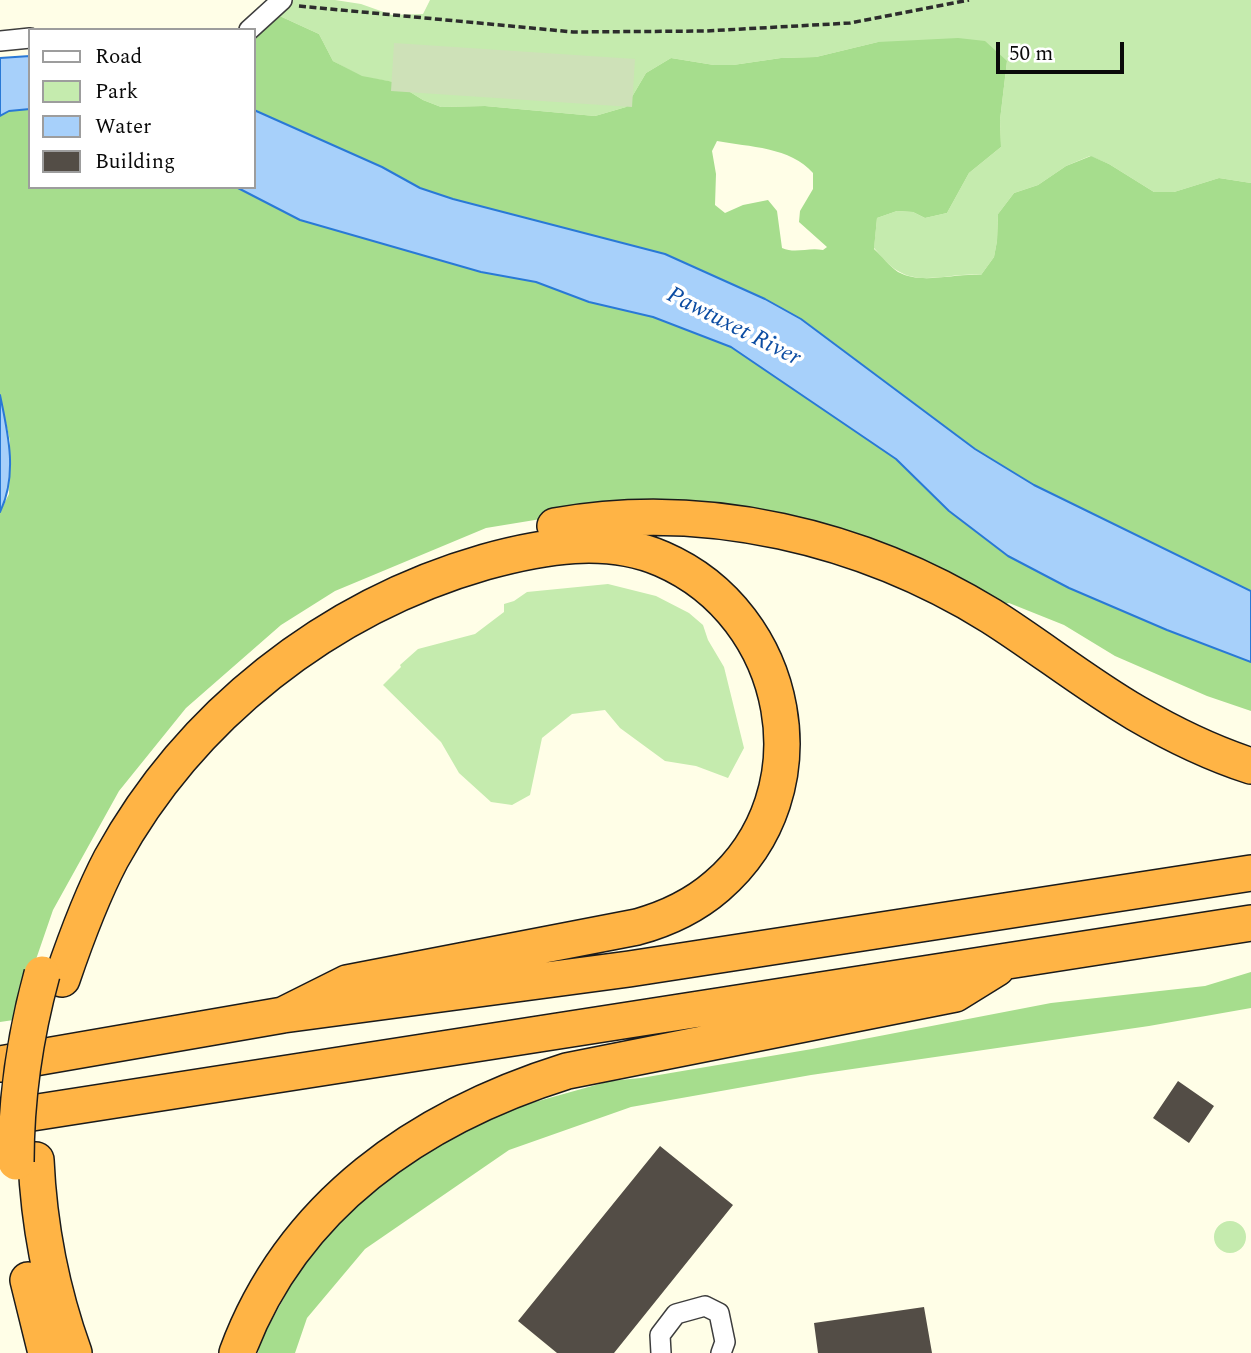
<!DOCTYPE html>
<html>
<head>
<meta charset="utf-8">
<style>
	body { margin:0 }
	#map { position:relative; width:1251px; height:1353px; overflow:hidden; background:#fffee7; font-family:Spectral,serif }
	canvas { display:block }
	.legend { position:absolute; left:28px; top:28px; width:228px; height:161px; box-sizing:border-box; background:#fff; border:2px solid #9d9d9d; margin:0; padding:9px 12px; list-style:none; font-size:21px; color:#0a0a0a }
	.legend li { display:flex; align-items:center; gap:14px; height:35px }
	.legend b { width:35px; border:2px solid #9d9d9d }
	.scale { position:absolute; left:996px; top:42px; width:128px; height:32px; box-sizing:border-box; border:4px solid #0a0a0a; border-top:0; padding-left:9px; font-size:21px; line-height:24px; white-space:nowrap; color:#0a0a0a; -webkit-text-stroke:5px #fff; paint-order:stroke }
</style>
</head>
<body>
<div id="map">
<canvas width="1251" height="1353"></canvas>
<ul class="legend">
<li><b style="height:9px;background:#fff"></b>Road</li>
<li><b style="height:19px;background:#c5ebae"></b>Park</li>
<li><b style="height:19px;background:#a7d0fa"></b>Water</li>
<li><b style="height:19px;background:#534d46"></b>Building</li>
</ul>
<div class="scale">50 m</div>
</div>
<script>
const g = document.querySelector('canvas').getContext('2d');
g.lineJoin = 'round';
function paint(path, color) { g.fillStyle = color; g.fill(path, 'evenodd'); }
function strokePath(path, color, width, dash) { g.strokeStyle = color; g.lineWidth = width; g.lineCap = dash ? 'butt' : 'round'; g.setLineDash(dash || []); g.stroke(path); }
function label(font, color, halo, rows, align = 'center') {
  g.font = font + ' Spectral,serif'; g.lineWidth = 7; g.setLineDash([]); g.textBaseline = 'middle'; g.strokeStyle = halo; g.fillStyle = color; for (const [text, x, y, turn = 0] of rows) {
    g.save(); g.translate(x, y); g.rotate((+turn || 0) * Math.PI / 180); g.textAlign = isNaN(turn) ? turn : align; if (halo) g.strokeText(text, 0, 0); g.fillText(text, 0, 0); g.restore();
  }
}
const green = new Path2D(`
	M283,0H335L361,4L392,15L423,14L430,0H1251V183L1219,178L1174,192H1154L1109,164L1090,156L1066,166L1038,185L1014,193L998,214L997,241L994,257L981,275C954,272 922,286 898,271C889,266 881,256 874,248L877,218L897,211L913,212L925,218L947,213L969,173L1001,147L1000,120L1007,61L878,42L816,57L781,58L733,65H714L671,58L646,73L626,107L595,116L485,106L441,107L423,100L394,82L362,77L333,61L319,34L271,12Z
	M608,584L656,596L689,613L703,625L708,640L724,667L744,748L728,778L696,766L665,761L620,728L605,710L572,714L542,738L530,795L512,805L491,802L459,773L441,742L383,685L401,667L400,665L418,649L475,634L504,612V604L514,601L527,592Z
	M1214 1237a16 16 0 1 1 32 0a16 16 0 1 1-32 0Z`);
const forest = new Path2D(`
	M271,12L319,34L333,61L362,76L394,82L423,100L441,107L485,106L595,116L626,107L646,73L671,58L714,65H733L781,58L816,57L878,42L958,38L985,41L1007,61L1000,120L1001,147L969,173L947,213L925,218L913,212L897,211L877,218L874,249C882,256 889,266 898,272C922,285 954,273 981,275L994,257L997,241L998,214L1014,193L1038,185L1066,166L1091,156L1109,164L1154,192H1174L1219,178L1251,183V591L1034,485L975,449L801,319L765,299L665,254L453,199L420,188L382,167L254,110V30ZM717,141C749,147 791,147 813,173V189L800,211L799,222L827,247L823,250C808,247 796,254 782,248L777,211L768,200L743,205L725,213L715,205L716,174L712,151Z
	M30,109V187H235L300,220L481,272L536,282L589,302L653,317L731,347L896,459L949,511L1008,556L1069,588L1167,630L1251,662V711L1207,696L1115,656L1064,625L1009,603L1000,605L979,592L608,508L486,528L335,591L281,625L186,708L119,791L53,910L22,1000L34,1017L0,1022V512L9,494L10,441L0,395V116L9,111Z
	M1251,972V1008L1149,1026L811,1075L631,1107L509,1150L365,1249L307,1318L295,1353H258L260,1342L291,1285L304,1264L358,1194L492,1114L610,1081L641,1078L812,1049L1051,1003L1205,986Z`);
const cemetery = new Path2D(`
	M394,43L635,59L632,107L391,91Z`);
const water = new Path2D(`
	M30,56V109L9,111L0,116V58Z
	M254,110L382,167L420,188L453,199L665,254L765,299L801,319L975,449L1034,485L1251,591V662L1167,630L1069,588L1008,556L949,511L896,459L731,347L653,317L589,302L536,282L481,272L300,220L236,187H254Z
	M0,395C8,433 18,475 0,512Z`);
const building = new Path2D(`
	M1178,1081L1214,1106L1189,1143L1153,1118Z
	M660,1146L733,1205L614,1353H557L518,1321Z
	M924,1307L932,1353H818L814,1323Z`);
const path = new Path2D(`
	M299,6L573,32L706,31L850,23L969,0`);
const street = new Path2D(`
	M249,30L282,0
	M0,41L30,38
	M661,1353L660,1335L676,1314L705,1306L719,1313L725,1342L721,1353`);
const highway = new Path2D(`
	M555,526C705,499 863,537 991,616C1040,647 1086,684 1136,713C1172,734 1211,753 1251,766
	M62,979C76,938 91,897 111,859C190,715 328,607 485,562C543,546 606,535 662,559C791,615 826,792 717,886C694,906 666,919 637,927L347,983L283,1015
	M0,1064L283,1015L629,969L1251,873
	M0,1118L1251,923
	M36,1160C39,1227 51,1289 74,1353
	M28,1280L46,1353
	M237,1353C292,1204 420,1117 567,1071L955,994L997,968`);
const highwayBridge = new Path2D(`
	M16,1162C16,1098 25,1036 42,974`);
const waterNames = [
	["Pawtuxet River",733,328,27]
];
paint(green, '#c5ebae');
paint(forest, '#a6dd8d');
paint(cemetery, '#cee1b8');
paint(water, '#a7d0fa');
strokePath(water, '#2979d6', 2);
paint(building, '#534d46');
strokePath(street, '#3d3d3d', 22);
strokePath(highway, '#1b1b1b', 38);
strokePath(path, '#2c2c2c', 3.5, [7, 3.5]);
strokePath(street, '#fff', 19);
strokePath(highway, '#ffb445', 35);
strokePath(highwayBridge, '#1b1b1b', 38, []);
strokePath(highwayBridge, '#ffb445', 35);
label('italic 24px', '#0c4ca2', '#fff', waterNames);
</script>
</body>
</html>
